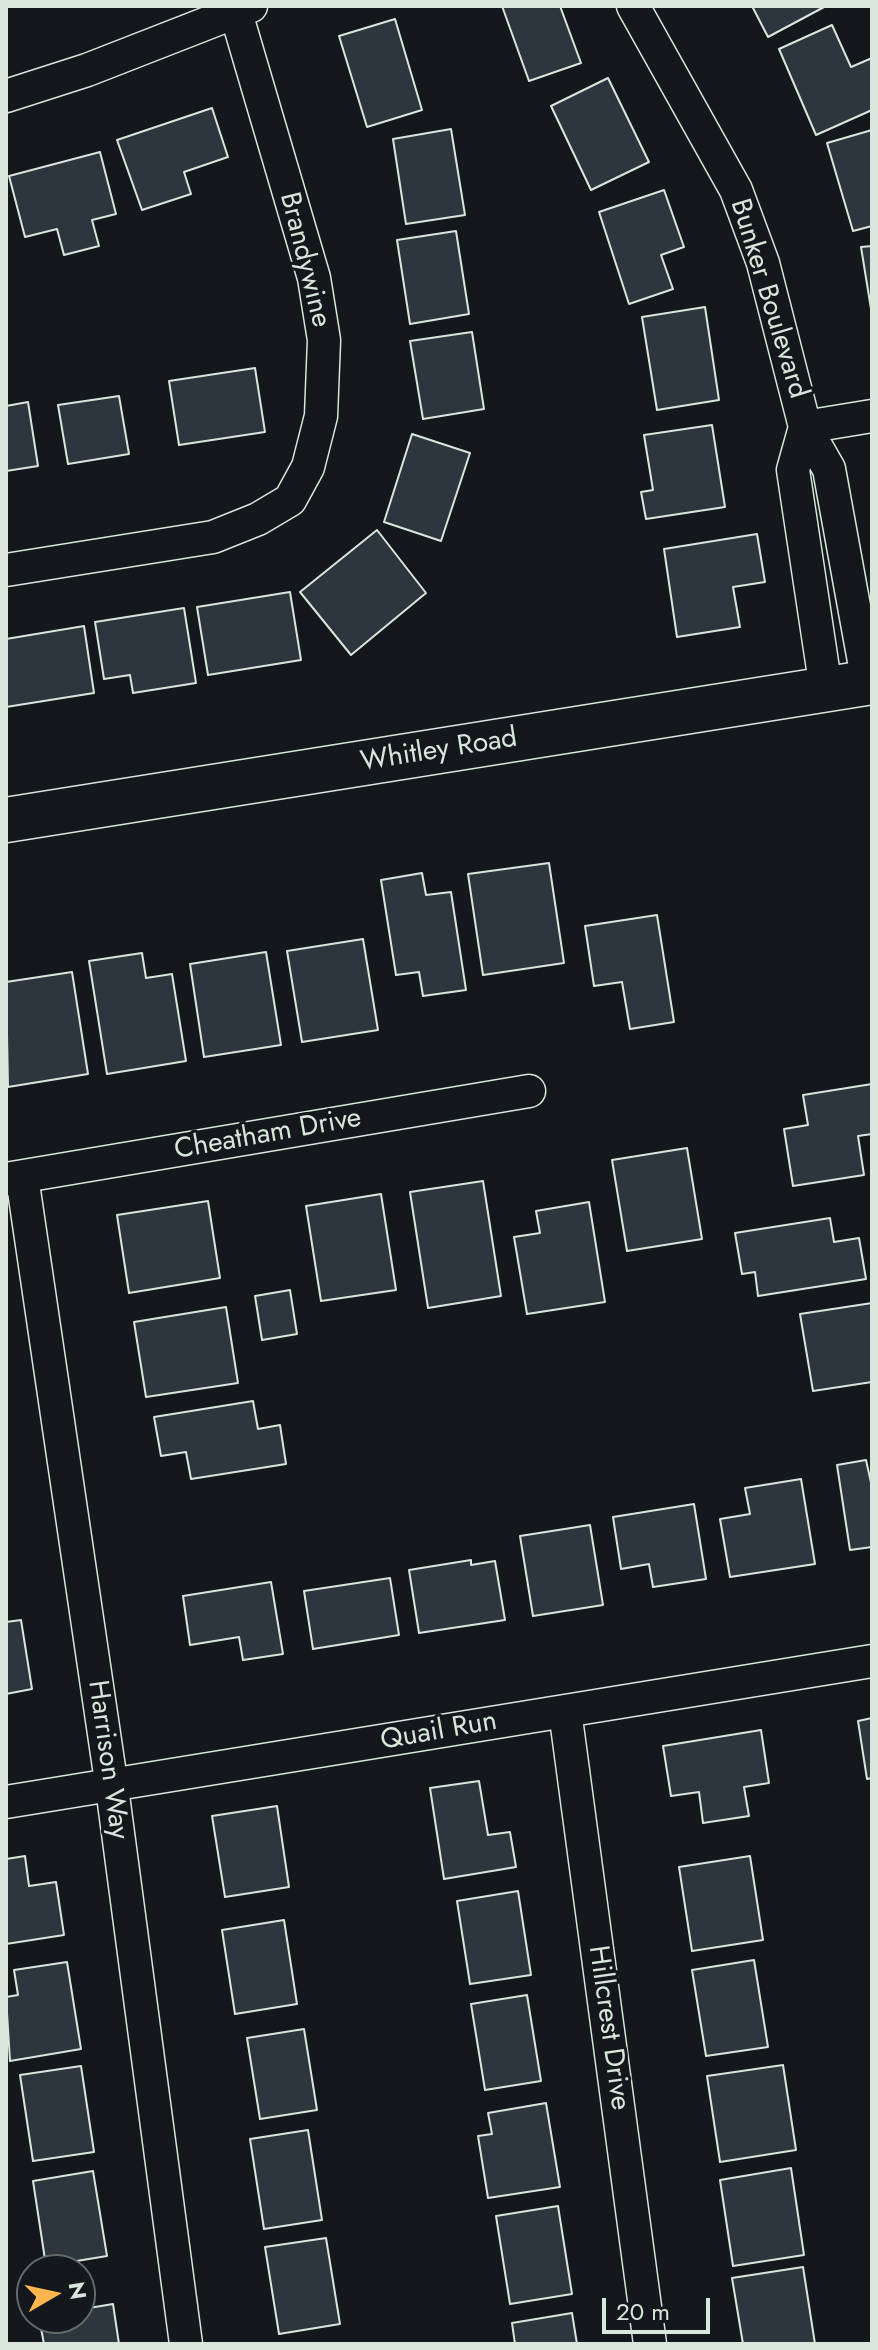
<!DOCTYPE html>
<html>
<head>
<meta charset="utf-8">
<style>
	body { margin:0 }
	#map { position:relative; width:878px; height:2350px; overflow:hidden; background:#14181c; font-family:Jost,sans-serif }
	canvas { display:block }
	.frame { position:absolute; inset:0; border:8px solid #d8e6dc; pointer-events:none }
	.north { position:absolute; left:16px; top:2254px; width:80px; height:80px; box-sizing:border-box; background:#14181c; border:2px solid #626a69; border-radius:50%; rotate:81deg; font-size:22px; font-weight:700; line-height:32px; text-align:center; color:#d8e6dc }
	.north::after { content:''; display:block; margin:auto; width:28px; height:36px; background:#ffb74d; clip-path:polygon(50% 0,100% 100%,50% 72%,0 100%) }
	.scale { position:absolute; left:602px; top:2298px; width:108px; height:36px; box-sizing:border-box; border:4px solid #d8e6dc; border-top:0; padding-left:10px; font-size:24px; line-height:28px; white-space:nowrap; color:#d8e6dc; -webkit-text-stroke:6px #14181c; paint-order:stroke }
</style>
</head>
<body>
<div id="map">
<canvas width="878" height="2350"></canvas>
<div class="frame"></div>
<div class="north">N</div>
<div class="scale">20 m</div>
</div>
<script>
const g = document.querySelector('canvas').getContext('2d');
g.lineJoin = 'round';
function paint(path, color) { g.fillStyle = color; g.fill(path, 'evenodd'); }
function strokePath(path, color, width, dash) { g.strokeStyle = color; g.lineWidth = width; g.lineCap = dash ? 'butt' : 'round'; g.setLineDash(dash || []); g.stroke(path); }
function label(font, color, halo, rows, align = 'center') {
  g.font = font + ' Jost,sans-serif'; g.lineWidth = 6; g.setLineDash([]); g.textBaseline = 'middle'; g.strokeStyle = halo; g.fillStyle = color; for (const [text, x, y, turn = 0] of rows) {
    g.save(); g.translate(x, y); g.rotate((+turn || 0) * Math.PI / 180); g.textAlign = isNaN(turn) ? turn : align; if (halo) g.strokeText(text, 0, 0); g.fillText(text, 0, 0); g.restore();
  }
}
const building = new Path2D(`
	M502,6H560L581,63L529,81Z
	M752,6H826L768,37Z
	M395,19L422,110L367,127L339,36Z
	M832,25L851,67L872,58V110L816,135L779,49Z
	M608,78L649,162L591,190L551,106Z
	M212,108L228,157L184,172L191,194L142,210L117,140Z
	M451,129L465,215L406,224L393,139Z
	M872,130V226L853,231L827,143Z
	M100,152L116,214L92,220L99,246L64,255L57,229L25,237L9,176Z
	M664,190L684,247L661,255L673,289L629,304L599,212Z
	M456,231L469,314L410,324L397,240Z
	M872,246V315L861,247Z
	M705,307L719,400L657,410L642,317Z
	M472,332L484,409L423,419L410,341Z
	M255,368L265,432L179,445L169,381Z
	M119,396L129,454L68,464L58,405Z
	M28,402L38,466L6,471V406Z
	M712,425L725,507L646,519L641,492L653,490L644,435Z
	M412,434L470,453L441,541L384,522Z
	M377,530L426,593L351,655L300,592Z
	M757,534L765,582L733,587L740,627L677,637L664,549Z
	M290,592L301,660L208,675L197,607Z
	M184,608L196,683L133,693L130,675L104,679L95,622Z
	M84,626L94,693L6,707V639Z
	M549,863L564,963L483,975L468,874Z
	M422,873L426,895L451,892L466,990L423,996L419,972L396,975L381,880Z
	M657,915L674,1022L630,1029L622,982L594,986L585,926Z
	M363,939L378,1030L302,1042L287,951Z
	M266,952L281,1045L204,1057L190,964Z
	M142,953L146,978L172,974L186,1061L107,1074L89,961Z
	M72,972L88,1074L8,1087L6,982Z
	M872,1084V1134L858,1136L864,1175L793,1186L784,1129L808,1125L803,1095Z
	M687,1148L702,1239L627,1251L612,1160Z
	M483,1181L501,1296L428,1308L410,1192Z
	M381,1194L396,1290L321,1301L306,1206Z
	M208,1201L220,1278L129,1293L117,1215Z
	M589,1202L605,1302L527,1314L514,1237L540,1233L536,1211Z
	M830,1218L834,1242L859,1238L866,1279L758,1296L755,1272L742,1274L735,1233Z
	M290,1290L297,1334L262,1340L255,1296Z
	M872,1303V1382L813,1391L800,1314Z
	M226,1307L238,1383L146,1397L134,1322Z
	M253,1401L258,1429L280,1425L286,1464L191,1479L186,1452L161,1456L154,1417Z
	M866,1460L872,1487V1547L850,1550L837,1465Z
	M801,1479L815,1564L730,1577L720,1519L750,1514L745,1488Z
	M694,1504L706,1579L653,1587L649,1564L621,1569L613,1517Z
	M590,1525L603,1605L533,1616L520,1536Z
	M471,1560V1565L495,1561L505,1620L419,1633L409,1570Z
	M390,1578L399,1635L313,1649L304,1591Z
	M271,1582L283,1654L243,1660L239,1637L190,1645L183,1596Z
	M21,1620L32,1689L6,1694V1622Z
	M872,1718V1778L867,1779L858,1721Z
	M761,1730L769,1783L744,1787L749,1816L703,1823L699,1792L671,1796L663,1746Z
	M479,1781L488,1835L510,1832L516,1867L444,1879L430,1788Z
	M277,1806L289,1887L225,1897L212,1816Z
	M25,1856L29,1886L56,1882L64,1935L6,1944V1859Z
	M750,1856L763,1940L692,1951L679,1867Z
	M518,1891L531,1975L470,1984L457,1901Z
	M284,1920L297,2004L235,2014L222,1930Z
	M754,1960L768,2047L706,2056L692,1970Z
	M67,1962L81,2049L10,2061L6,1997L18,1995L14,1970Z
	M527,1995L541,2081L485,2090L471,2004Z
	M304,2029L317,2110L260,2119L247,2038Z
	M783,2065L796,2150L720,2162L707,2076Z
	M81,2066L94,2152L33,2161L20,2075Z
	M546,2103L560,2187L488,2198L478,2136L492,2134L488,2113Z
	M308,2130L322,2220L264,2229L250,2139Z
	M791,2168L804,2255L733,2266L720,2180Z
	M93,2171L107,2256L46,2266L33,2181Z
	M558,2206L572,2294L510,2304L496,2216Z
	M326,2238L340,2324L279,2334L265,2247Z
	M803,2267L815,2344H743L732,2278Z
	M85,2280L89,2308L113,2304L119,2344H44L39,2318H80V2281Z
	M572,2313L577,2344H515L512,2323Z`);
const street = new Path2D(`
	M633,6L736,190L763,263L805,427L829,469L868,683
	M6,96L87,70L251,6
	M805,427L793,470L826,689
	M805,427L872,416
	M6,570L213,537L258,519L290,500L308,467L321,416L324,340L314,278L236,13
	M22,1177L112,1788L186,2344
	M6,1179L529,1091
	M565,1711L650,2344
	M6,1802L872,1661`);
const secondary = new Path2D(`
	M6,820L872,682`);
const streetNames = [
	["Brandywine",304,260,76],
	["Bunker Boulevard",768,299,73],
	["Whitley Road",439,751,-9],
	["Cheatham Drive",268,1135,-10],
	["Quail Run",439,1732,-10],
	["Harrison Way",107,1760,82],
	["Hillcrest Drive",608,2028,82]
];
paint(building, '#2c363c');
strokePath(building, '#d8e6dc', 2);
strokePath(street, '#d8e6dc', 35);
strokePath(secondary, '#d8e6dc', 47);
strokePath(street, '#14181c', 32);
strokePath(secondary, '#14181c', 44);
label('28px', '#d8e6dc', '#14181c', streetNames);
</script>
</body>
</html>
